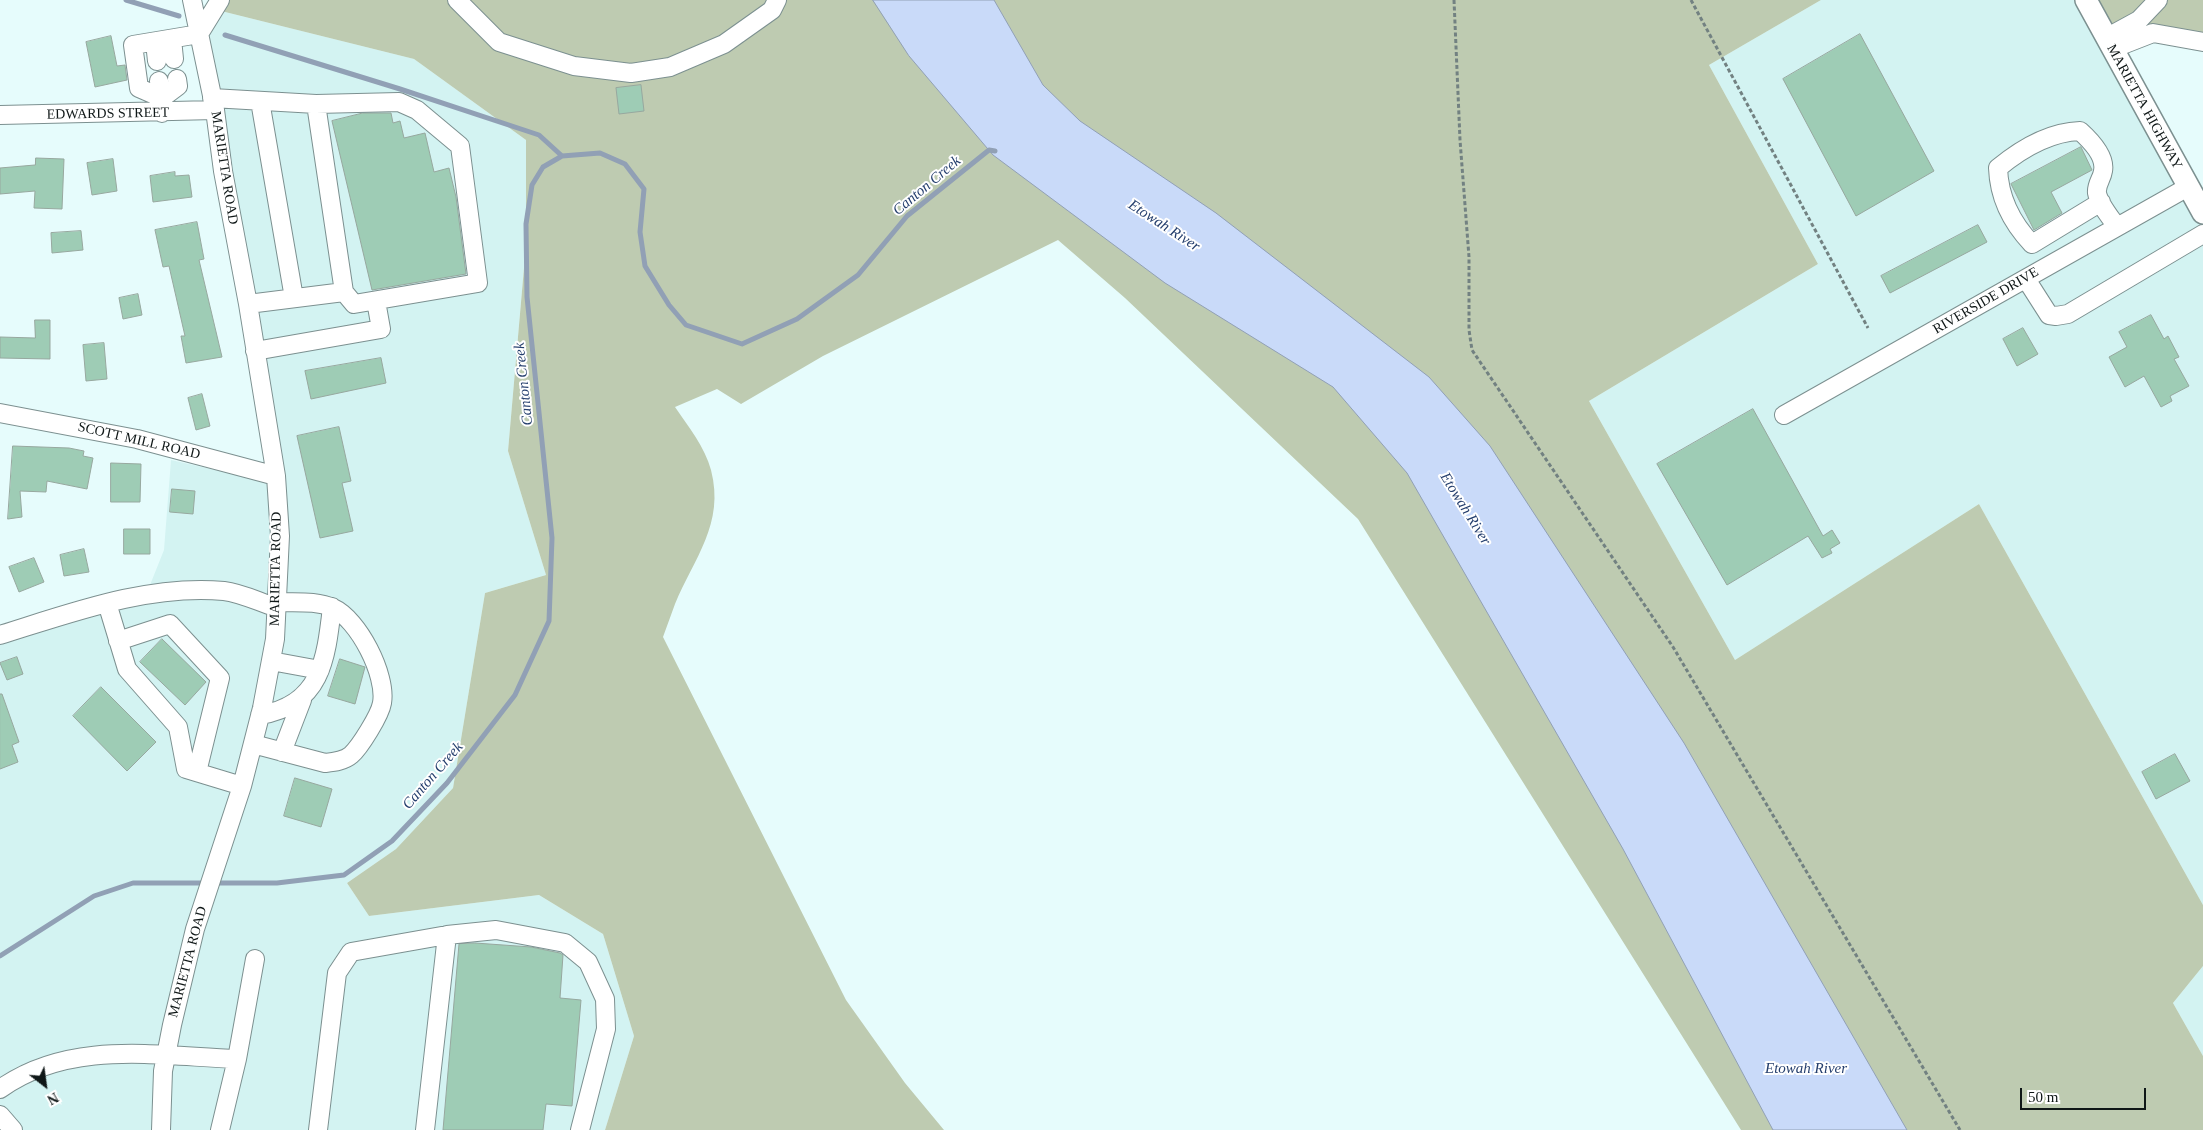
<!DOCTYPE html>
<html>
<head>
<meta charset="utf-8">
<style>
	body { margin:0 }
	#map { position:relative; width:2203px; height:1130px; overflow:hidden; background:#e6fcfc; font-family:"Times New Roman",serif }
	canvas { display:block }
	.north { position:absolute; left:20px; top:1060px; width:50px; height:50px; -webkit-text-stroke:4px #fff; paint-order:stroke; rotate:150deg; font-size:14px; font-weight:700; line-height:20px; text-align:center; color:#0f1717 }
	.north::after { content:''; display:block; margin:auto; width:18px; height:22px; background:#0f1717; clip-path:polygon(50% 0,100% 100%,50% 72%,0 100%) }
	.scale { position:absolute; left:2020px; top:1088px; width:126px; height:22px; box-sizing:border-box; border:2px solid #0f1717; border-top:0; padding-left:6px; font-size:15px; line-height:18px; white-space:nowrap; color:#0f1717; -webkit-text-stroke:4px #fff; paint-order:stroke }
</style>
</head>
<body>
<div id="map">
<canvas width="2203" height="1130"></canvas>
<div class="north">N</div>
<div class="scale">50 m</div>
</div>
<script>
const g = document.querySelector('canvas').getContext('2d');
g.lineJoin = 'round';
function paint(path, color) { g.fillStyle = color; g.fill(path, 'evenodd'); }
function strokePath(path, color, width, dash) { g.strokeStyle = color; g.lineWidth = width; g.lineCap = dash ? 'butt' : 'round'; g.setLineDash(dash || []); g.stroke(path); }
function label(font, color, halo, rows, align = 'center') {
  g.font = font + ' "Times New Roman",serif'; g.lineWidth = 4; g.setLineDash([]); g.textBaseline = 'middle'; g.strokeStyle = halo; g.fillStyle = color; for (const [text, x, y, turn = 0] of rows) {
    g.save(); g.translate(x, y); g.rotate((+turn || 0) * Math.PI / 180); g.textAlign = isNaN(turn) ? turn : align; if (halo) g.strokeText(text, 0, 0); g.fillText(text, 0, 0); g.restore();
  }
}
const built = new Path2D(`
	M1821,0H2084L2203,207V905L1979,504L1735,660L1589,401L1818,264L1709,65Z
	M205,7L414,59L526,140V245L508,451L546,575L485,593L453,788L396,849L347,883L369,916L539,895L603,934L634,1036L605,1130H0V632L148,590L164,550L171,460L268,482L216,115Z
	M2203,966V1056L2173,1003Z`);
const green = new Path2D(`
	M214,0H1821L1709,65L1818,264L1589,401L1735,660L1979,504L2203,905V966L2173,1003L2203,1056V1130H1741L1358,519L1125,298L1058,240L823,356L741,404L717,389L675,407C688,426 705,447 711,470C725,524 694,558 675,604C671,615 667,626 663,637L846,1000L905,1083L944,1130H605L634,1036L603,934L539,895L369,916L347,883L396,849L453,788L485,593L546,575L508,451L526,245V140L414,59L205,7Z
	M2084,0H2203V32L2099,26Z`);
const water = new Path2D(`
	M873,0H994L1043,85L1080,121L1216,213L1429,377L1490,446L1684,743L1907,1130H1773L1623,849L1407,473L1333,387L1165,283L993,155L909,56Z`);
const stream = new Path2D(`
	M126,0L179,16
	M225,35L400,89L539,135L562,156
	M214,883H277L344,875L392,841L447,783L515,695L549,621L552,538L527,297L526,224L532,185L543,167L562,156L600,153L625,164L644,189L640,232L645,266L669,305L686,325L742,344L797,319L858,275L907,216L989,150L995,151
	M0,956L94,896L133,883H206`);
const building = new Path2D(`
	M1860,34L1934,171L1856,216L1783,79Z
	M111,36L117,66L125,65L127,80L95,87L86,42Z
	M641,85L644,111L619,114L616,88Z
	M363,113H391L393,123L400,121L404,138L425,133L434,172L449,168L456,197L466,274L372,290L332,121Z
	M2081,147L2092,170L2051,192L2062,213L2034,230L2011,184Z
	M36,158L64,159L62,209L34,208L35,191L0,194V168L35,165Z
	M113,159L117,191L92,195L87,163Z
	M175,172V176L189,175L192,197L153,202L150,176Z
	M197,222L204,259L199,260L222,357L186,363L181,336H185L169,266L163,267L155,230Z
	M1978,225L1987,242L1890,293L1881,276Z
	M81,231L83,250L52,253L51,233Z
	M138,294L142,315L123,319L119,298Z
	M2151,315L2164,339L2168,336L2179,357L2174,359L2189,386L2170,396L2172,401L2161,407L2144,376L2125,387L2109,357L2127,347L2119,332Z
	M35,320H50V359L0,358V337L35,338Z
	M2023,328L2038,354L2017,366L2003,339Z
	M104,343L107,379L86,381L83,345Z
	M381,358L386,383L311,399L305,371Z
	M202,394L210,426L196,430L188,398Z
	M1753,409L1823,536L1832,530L1840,543L1830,549L1832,553L1822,558L1808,536L1727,585L1657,464Z
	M339,427L351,481L342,483L353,531L320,538L297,436Z
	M13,446L69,448L84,451L83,456L93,458L87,489L47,481L46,492L20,491L22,517L8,519Z
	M111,463L141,464L140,502H111Z
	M172,489L195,491L193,514L170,512Z
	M124,529H150V554H124Z
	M84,549L89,572L64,576L60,555Z
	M34,558L44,582L19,592L9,567Z
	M162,639L206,682L185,705L140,662Z
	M17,657L23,674L7,680L0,663Z
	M340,659L365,667L355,704L328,696Z
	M101,687L156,742L127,771L73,716Z
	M0,694H2L19,742L12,745L18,762L0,769Z
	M2175,754L2190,781L2156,799L2142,772Z
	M295,778L332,789L321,827L284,816Z
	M475,943L531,947L560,953L563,955L560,998L581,1000L572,1106L546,1104L543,1130H443L459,944Z`);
const path = new Path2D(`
	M1454,0L1460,140L1469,257V330L1472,350L1673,647L1960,1130
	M1691,0L1868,328`);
const minor = new Path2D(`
	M457,0L499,42L574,66L631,73L670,67L724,44L772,10L777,0
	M2106,38L2139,20L2158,0
	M172,39L174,59
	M155,42L157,61
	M2112,49L2153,33L2203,42
	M159,81L162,98L178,86L177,79
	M212,98L316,104L344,292L248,304
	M260,101L294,298
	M316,104L399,102L417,110L460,146L478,283L354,304L344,292
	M162,113V98L139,88L133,45L199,34L220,0
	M0,115L215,110
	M2101,202L2032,244C2012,223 1999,197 1998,168C2021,149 2050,132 2080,131C2090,140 2106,156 2103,171C2102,179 2096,184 2097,193C2099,204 2111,218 2117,227
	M2026,279L2049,315L2056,316L2068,314L2203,234
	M255,351L381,329L376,301
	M0,413L137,439L276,476
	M1784,415L2188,187
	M107,603L127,669L178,727L186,769L242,786
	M0,635C71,613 148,584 224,591C241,593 259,602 275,607
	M118,641L170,624L220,678L197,772
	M271,661L320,670
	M260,715C321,705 326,660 332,607
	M253,744L325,763C334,762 344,761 351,755C360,747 380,715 382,703C387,675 358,619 333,608C316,600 294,603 276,602
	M282,752L302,700
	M0,1089C70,1039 157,1056 237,1059L255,959
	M0,1115L13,1130
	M161,1130L163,1071L172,1025L195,929L242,786L262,708L275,639L280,536L276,476L248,304L223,171L215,110L192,0
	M220,1130L237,1059
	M318,1130L337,973L351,952L447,935L496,930L565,943L588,962L605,999L606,1029L580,1130
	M425,1130L447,935`);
const major = new Path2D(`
	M2086,0L2203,213`);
const streetNames = [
	["MARIETTA HIGHWAY",2144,107,61],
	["EDWARDS STREET",108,114,-1],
	["MARIETTA ROAD",224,168,81],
	["RIVERSIDE DRIVE",1986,301,-30],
	["SCOTT MILL ROAD",139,441,13],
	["MARIETTA ROAD",276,569,-89],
	["MARIETTA ROAD",188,962,-75]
];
const waterNames = [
	["Canton Creek",927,186,-40],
	["Etowah River",1164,226,33],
	["Canton Creek",524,384,-96],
	["Etowah River",1465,509,58],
	["Canton Creek",433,776,-49],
	["Etowah River",1806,1069]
];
paint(built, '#d3f3f2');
paint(green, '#becbb1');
paint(water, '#c9daf9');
strokePath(water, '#91a0b5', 1);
strokePath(stream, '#91a0b5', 5);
paint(building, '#9eccb5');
strokePath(building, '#97a89f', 1);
strokePath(minor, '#7c9090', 20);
strokePath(major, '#7c9090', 24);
strokePath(path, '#728181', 3, [4, 2.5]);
strokePath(minor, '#fff', 18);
strokePath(major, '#fff', 21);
label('14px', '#0f1717', '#fff', streetNames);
label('italic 15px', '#243e6d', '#fff', waterNames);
</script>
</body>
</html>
